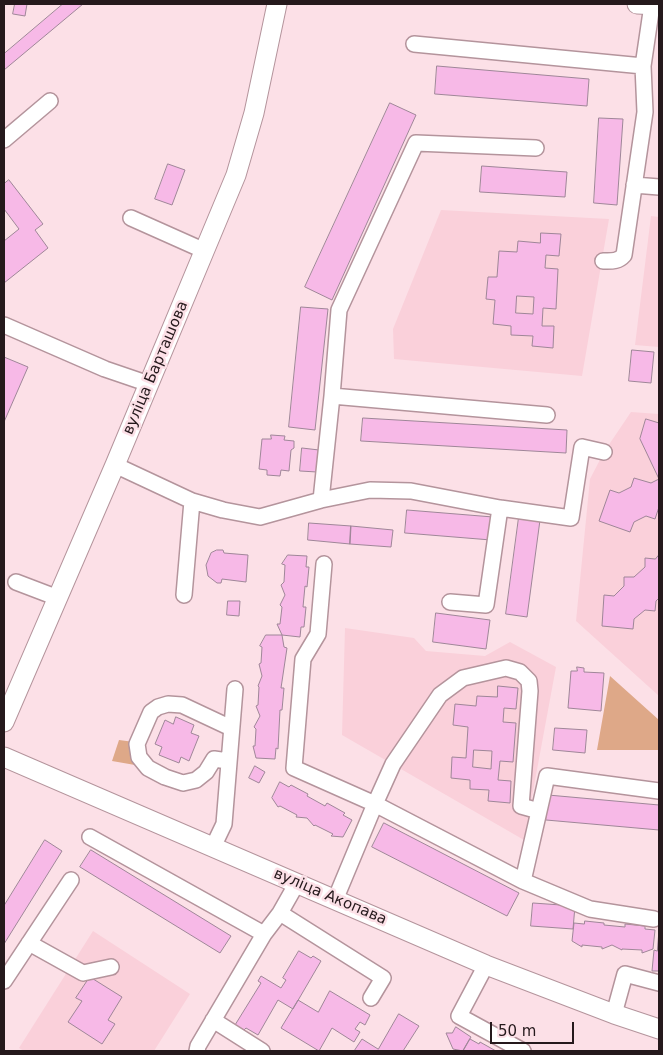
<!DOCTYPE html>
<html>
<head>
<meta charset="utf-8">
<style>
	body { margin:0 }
	#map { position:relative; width:663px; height:1055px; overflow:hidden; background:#fce0e7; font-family:"DejaVu Sans",sans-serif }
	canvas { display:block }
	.frame { position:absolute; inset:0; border:5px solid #25191c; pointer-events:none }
	.scale { position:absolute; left:490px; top:1022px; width:84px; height:22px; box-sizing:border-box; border:2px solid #25191c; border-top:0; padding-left:6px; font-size:15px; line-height:18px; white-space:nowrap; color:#25191c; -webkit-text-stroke:4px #fce0e7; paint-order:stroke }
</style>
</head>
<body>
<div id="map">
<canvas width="663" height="1055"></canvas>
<div class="frame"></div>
<div class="scale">50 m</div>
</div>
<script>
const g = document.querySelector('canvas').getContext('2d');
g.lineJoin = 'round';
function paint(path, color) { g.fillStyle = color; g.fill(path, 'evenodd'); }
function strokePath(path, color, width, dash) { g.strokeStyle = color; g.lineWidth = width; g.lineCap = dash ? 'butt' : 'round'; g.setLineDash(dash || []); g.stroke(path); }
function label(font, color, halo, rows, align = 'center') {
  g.font = font + ' "DejaVu Sans",sans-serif'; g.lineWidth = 5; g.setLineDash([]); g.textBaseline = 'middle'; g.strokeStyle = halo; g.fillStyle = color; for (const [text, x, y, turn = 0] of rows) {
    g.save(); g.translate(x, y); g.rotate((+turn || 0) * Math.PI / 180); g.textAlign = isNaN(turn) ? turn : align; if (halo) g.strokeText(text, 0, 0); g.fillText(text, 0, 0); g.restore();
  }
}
const built = new Path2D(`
	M441,210L609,219L582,376L394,359L393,329Z
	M651,216L659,217V347L635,345Z
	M631,412L659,414V696L576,621L590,479L604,452Z
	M345,628L414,638L426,651L485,656L510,642L556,667L524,840L342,735Z
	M93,931L190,994L154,1051H24L19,1048Z`);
const green = new Path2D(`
	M610,676L659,720L658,750H597Z
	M119,740L134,742L135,765L112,761Z`);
const building = new Path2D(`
	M15,4H27L25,16L13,14Z
	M63,4H83L4,70V54Z
	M437,66L589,79L587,106L435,94Z
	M390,103L416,115L332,300L305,287Z
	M599,118L623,119L617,205L594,203Z
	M168,164L185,170L172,205L155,199Z
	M482,166L567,172L565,197L480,192Z
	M9,180L43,224L35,230L48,248L4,283V241L19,229L4,209V184Z
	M541,233L561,234L559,256L546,255L545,268L558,269L556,309L543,308L542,326H554L553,348L532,346L533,336L511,335V326L493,324L495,300L486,299L488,277H497L499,251L517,252L518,241L540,243ZM517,296L534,297L533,314L516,313Z
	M301,307L328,309L315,430L289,427Z
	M632,350L654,352L651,383L629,381Z
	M4,357L28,367L4,422Z
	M363,418L567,430L566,453L361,441Z
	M646,419L659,423V507L655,519L646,516L634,522L630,532L599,521L610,490L619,493L631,487L634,478L651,483L659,479L640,439Z
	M271,435L285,436L284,440L294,441V448L291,450L289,471L281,470L280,476L267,475V470L259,469L262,439H271Z
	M302,448L319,450L317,472L300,471Z
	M407,510L493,517L491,540L405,533Z
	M519,517L540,520L527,617L506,614Z
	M309,523L351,526L350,544L308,540Z
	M351,526L393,530L391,547L350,544Z
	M217,550H223L224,553L248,555L246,582L222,579L221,583H217L208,576L206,565L211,553Z
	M288,555L307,556L306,567H309L307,587L305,586L303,607H306L304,627H301L300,637L282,635L277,624H280L282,607L280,605L285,595L281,585L284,582L285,565L282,564Z
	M659,555V598L656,601L655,611L645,610L634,619L633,629L602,626L604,595L614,596L624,586V577H634L645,567V558L655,559Z
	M228,601H240L239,616L227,615Z
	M436,613L490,620L486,649L433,642Z
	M266,635H282L284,647L287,648L281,688H284L282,710H280L278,749L276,748L275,759L256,758L253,746H255L256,729L254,727L260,716L256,706L258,705L259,687L258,686L262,676L259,664L261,663L262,647L260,646Z
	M577,667L584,668V672L604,673L601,711L568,708L571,671H577Z
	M498,686L518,688L516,709L504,708L503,722L516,723L513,762L500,761L498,780L511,781L510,803L488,801L489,790L470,789V780L451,778L452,757L466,758L468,727L453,725L455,704L476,706L477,696L497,697ZM474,750L492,751L491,769L473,767Z
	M176,717L194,725L191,733L199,736L189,761L181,757L179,763L159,755L162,747L155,744L165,720L173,724Z
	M555,728L587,730L585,753L553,750Z
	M255,766L265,772L259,783L249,778Z
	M280,782L289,787L291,785L308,794L307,796L325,806L327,803L345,813L343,815L352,820L343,837L331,836L333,834L315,825L314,826L307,818L296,817L297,815L280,806L278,807L272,798Z
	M548,795L659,805V830L546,820Z
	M384,823L519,893L507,916L372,847Z
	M45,840L62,851L4,944V906Z
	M91,850L231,936L220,953L80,867Z
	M533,903L575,906L573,929L531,926Z
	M585,921L604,923V925L625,927V924L645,926V929L655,930L653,949L642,953V950L622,949V950L612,945L602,949V947L582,945V947L572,941L574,923L584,924Z
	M659,930V971H652L654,950L657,951Z
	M299,951L311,958L313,956L321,961L293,1009L278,1000L258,1035L246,1028L244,1030L235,1025L261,983L258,981L261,976L281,988L286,980L283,978Z
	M90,977L122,997L108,1020L115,1024L102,1044L68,1022L82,1001L76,998Z
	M330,991L370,1015L365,1025L360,1022L355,1029L360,1032L354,1042L332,1028L319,1051L281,1028L298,1000L318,1012Z
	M399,1014L419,1026L403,1051H354L362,1039L378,1049Z
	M456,1027L471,1037L463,1051L453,1049L446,1033H452Z
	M470,1039L479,1044L480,1042L496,1051H463Z`);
const minor = new Path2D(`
	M414,44L643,66
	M4,140L50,101
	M634,185L659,187
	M131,218L205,251
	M603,261C611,261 618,262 624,255L645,112L643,66L652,5
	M4,325L105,369L149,384
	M332,396L547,415
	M115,465L192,501L223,510L260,517L321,500L332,396L339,310L416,143L536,148
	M321,500L370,490L411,491L500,508L571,518L582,447L604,452
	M324,564L318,634L303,659L294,768L375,804L335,900
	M16,582L58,598
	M184,595L192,501
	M450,602L486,605L500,508
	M228,761L214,759L206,772L196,780L183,783L165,777L148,768L139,757L137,744L151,712L158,707L168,704L182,705L231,728
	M539,811L521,806L530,691L529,681L520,672L506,668L463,678L440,695L393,764L375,804L523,881L547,776L659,791
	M90,837L264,934
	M213,847L224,824L235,689
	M523,881L590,909L654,919
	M280,913L383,978L371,998
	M29,943L83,973L111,967
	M486,965L459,1016L523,1051
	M4,981L71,880
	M614,1014L625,974L659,983
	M213,1020L262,1051
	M197,1051L198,1046L264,934L280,913L297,883`);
const major = new Path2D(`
	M637,4L659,5
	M4,722L115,465L236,175L254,113L277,4
	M4,757L486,965L614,1014L659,1029`);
const streetNames = [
	["вуліца Барташова",156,368,-67],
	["вуліца Акопава",330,897,23]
];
paint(built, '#fad0da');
paint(green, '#dea888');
paint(building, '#f7b9e7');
strokePath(building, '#9f8698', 1);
strokePath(minor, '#b4949c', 18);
strokePath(major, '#b4949c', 21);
strokePath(minor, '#fff', 15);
strokePath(major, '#fff', 19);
label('15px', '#25191c', '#fce0e7', streetNames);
</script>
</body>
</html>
